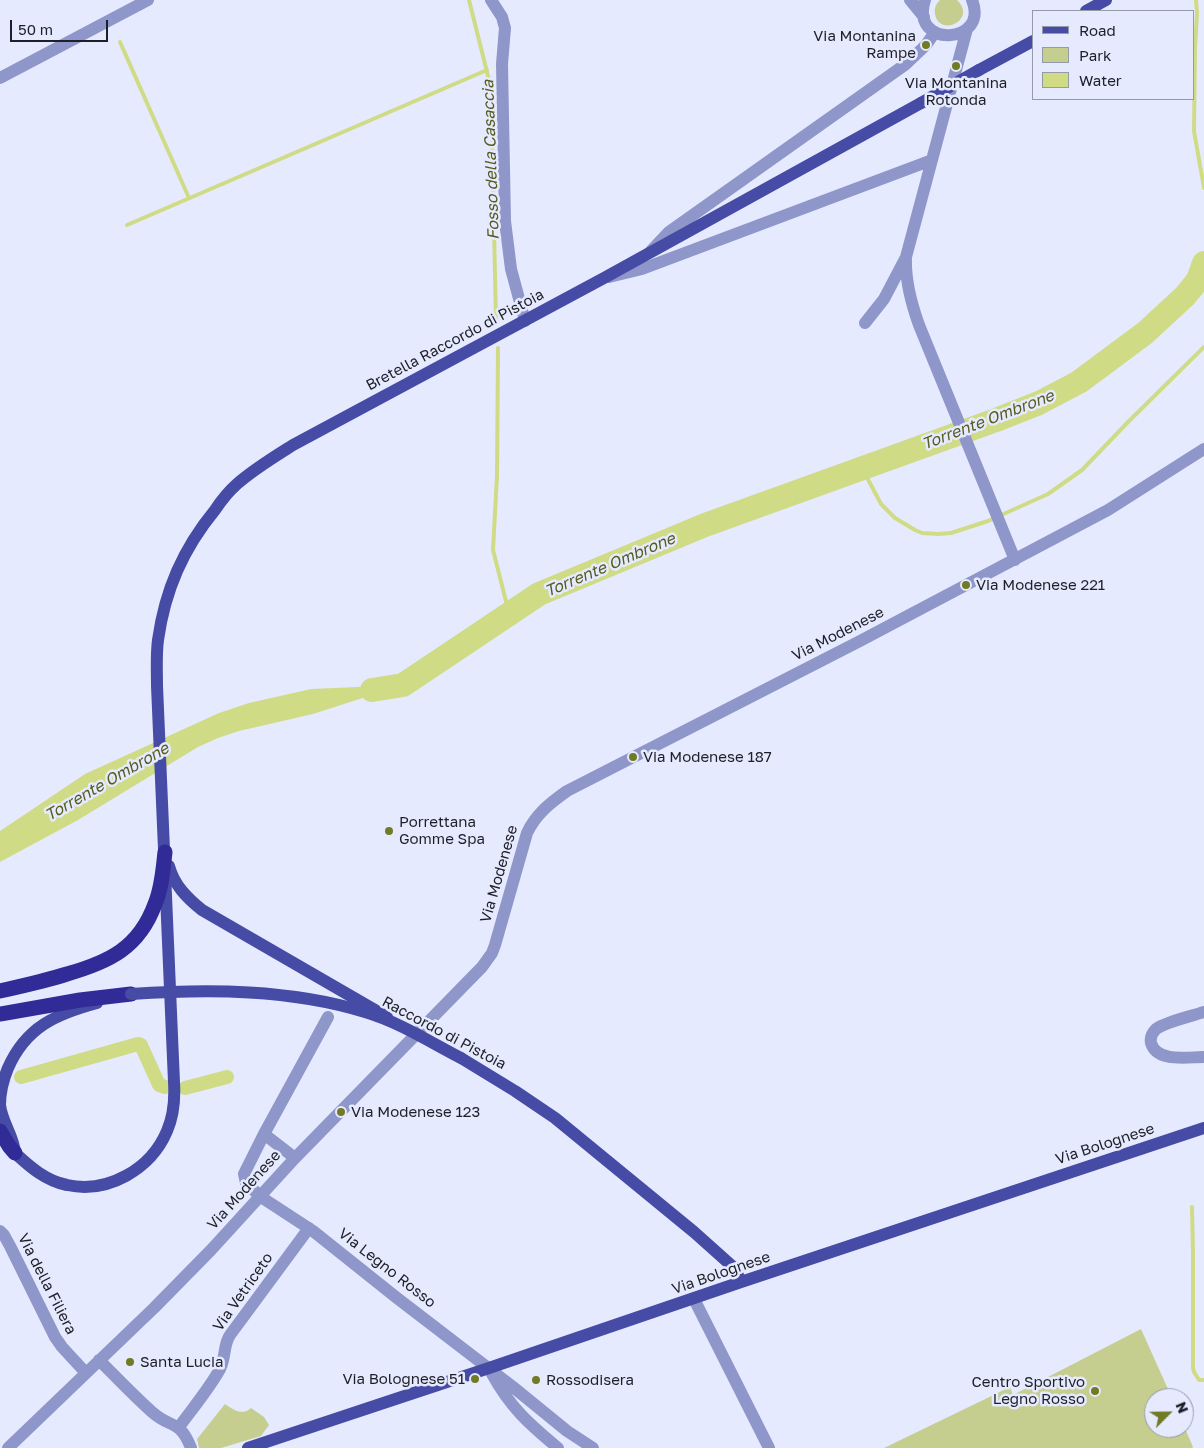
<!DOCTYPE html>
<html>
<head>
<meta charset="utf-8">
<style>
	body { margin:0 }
	#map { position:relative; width:1204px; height:1448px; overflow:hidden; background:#e6eafe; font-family:"Golos Text",sans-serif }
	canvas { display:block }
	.legend { position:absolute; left:1032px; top:10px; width:162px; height:90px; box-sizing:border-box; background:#e6eafe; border:1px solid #9699a8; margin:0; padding:6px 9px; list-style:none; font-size:15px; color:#1e1f28 }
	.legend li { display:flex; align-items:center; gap:10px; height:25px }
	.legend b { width:25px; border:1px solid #9699a8 }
	.north { position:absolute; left:1144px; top:1388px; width:50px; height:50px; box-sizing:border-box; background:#e6eafe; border:1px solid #9699a8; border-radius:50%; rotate:67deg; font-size:14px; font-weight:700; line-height:20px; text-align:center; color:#1e1f28 }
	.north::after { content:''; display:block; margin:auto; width:18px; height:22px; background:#717a24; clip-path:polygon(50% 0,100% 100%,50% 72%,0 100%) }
	.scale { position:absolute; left:10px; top:20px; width:98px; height:22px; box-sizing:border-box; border:2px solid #1e1f28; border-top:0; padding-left:6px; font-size:15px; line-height:18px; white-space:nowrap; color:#1e1f28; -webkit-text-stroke:4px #e6eafe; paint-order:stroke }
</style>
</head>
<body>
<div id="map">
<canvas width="1204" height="1448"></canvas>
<ul class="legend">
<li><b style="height:6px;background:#464ba6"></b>Road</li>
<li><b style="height:14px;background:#c5ce8f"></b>Park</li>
<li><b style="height:14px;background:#d0db86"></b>Water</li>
</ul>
<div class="north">N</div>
<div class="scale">50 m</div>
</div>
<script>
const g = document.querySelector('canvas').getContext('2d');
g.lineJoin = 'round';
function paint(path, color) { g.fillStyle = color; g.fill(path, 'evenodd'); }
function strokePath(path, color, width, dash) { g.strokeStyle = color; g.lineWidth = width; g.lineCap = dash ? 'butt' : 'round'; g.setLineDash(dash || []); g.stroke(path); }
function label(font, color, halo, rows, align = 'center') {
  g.font = font + ' "Golos Text",sans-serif'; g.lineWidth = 5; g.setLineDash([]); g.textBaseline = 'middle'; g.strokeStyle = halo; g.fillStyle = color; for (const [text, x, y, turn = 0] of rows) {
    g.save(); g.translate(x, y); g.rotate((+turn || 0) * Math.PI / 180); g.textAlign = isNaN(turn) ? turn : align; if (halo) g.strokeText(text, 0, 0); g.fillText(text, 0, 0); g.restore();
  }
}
const green = new Path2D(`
	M940,0H957C978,20 939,38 935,14C934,8 936,4 940,0Z
	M1141,1329L1172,1398H1154V1428H1184V1426L1193,1447L1192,1448H884L1010,1387L1013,1395Z
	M225,1404C234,1410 242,1416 251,1408L264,1417L269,1425L261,1436L221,1448H199L197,1439Z`);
const water = new Path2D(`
	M403,685L313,714L239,731L218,738L198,747L78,820L0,862V831L85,774L219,713L249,703L311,689Z`);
const stream = new Path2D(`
	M469,0L491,88L496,322
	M1196,0L1197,13L1195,48L1194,131L1204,188
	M120,42L189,198
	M127,225L487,70
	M498,348L497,475L493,550L509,613
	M862,468L881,504L895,518L915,530L922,533L938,534L951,533L988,521L1048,494L1082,470L1129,421L1204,347
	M1192,1207L1193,1254V1368L1194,1372L1199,1380H1204`);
const canal = new Path2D(`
	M21,1077L138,1044L141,1045L159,1085L165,1087
	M185,1088L227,1077`);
const river = new Path2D(`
	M372,690L403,685L539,594L705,525L996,420L1039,403L1079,382L1145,333L1185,296L1198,280L1204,263`);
const minor = new Path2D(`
	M491,0L502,17L505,28L502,64L505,221L511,269L525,321
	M910,0L924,17
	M925,0C909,49 990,45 972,0
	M967,29L906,257C905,281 911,303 919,325L1015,560
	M0,78L148,0
	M651,251L669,232L906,64L926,45L935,32
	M609,277L642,269L932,160
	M865,323L884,299L905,259
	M1204,1012C1192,1016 1165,1022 1156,1029C1152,1033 1150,1038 1151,1043C1157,1063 1188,1057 1204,1057
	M328,1017L264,1134L244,1174L246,1183L261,1197L313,1231L397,1298L513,1387L567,1431L593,1448
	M264,1134L295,1158
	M0,1231L4,1235L10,1246L55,1337L62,1347L86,1373
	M694,1299L769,1448
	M99,1360C117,1378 134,1396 152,1412C171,1429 180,1419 191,1448
	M492,1374C510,1407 529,1424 558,1448
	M179,1427C192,1409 209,1389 220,1369C226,1358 223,1345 230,1335L309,1228
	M8,1448L154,1308L211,1250L295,1158L482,967L492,953L495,945L527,833C536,814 550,803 567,791L860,641L1108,510L1204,449`);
const major = new Path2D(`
	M1086,11L1106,0
	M979,70L1033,41
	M169,866C174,885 187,898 202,910L387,1017
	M97,1003C56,1014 26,1027 8,1068C3,1080 0,1092 0,1105C2,1123 14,1136 15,1153C30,1167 46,1181 67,1185C108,1194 151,1169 167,1131C174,1115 175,1098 174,1082L157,686C157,671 156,655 158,640C165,590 183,549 215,510C221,501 229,491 237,484C254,469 274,457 293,445L604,278L921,103
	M461,1058L515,1091L555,1118L694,1232L732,1266L736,1271L741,1282
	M248,1448L489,1368L741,1282L1204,1128`);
const highway = new Path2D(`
	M0,991C22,986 45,981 67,974C109,962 139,948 155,904C162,888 163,869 165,852
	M0,1014L80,1000L131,994
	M0,1131L9,1146L15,1153`);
const majorBridge = new Path2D(`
	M921,103L979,70
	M131,994C209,989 290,989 365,1012C399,1022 430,1042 461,1058`);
const markers = [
	[926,45,5,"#717a24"],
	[956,66,5,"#717a24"],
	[966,585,5,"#717a24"],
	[633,757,5,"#717a24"],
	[389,831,5,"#717a24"],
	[341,1112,5,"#717a24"],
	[130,1362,5,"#717a24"],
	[475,1379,5,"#717a24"],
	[536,1380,5,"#717a24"],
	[1095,1391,5,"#717a24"]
];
const poiNames = [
	["Via Montanina",916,36,"right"],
	["Rampe",916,53,"right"],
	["Via Montanina",956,83,"center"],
	["Rotonda",956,100,"center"],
	["Via Modenese 221",976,585],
	["Via Modenese 187",643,757],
	["Porrettana",399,822],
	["Gomme Spa",399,839],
	["Via Modenese 123",351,1112],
	["Santa Lucia",140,1362],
	["Via Bolognese 51",465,1379,"right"],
	["Rossodisera",546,1380],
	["Centro Sportivo",1085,1382,"right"],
	["Legno Rosso",1085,1399,"right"]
];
const streetNames = [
	["Bretella Raccordo di Pistoia",455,340,-28],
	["Via Modenese",838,634,-27],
	["Via Modenese",499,874,-74],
	["Raccordo di Pistoia",444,1033,28],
	["Via Bolognese",1105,1144,-18],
	["Via Modenese",244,1190,-48],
	["Via Legno Rosso",387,1268,38],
	["Via Bolognese",721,1273,-19],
	["Via della Filiera",47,1284,63],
	["Via Vetriceto",243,1292,-55]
];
const waterNames = [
	["Fosso della Casaccia",491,160,-92],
	["Torrente Ombrone",988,420,-21],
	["Torrente Ombrone",610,565,-23],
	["Torrente Ombrone",107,782,-30]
];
paint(green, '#c5ce8f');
paint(water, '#d0db86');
strokePath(stream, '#d0db86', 4);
strokePath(canal, '#d0db86', 14);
strokePath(river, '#d0db86', 24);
strokePath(minor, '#8e96ca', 12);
strokePath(major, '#464ba6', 12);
strokePath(highway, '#312b97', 15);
strokePath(majorBridge, '#464ba6', 12);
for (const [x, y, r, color] of markers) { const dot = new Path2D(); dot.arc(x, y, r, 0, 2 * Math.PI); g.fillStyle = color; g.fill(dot); strokePath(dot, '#e6eafe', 2); }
label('15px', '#1e1f28', '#e6eafe', poiNames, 'left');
label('15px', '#1e1f28', '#e6eafe', streetNames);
label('italic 16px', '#565c1f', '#e6eafe', waterNames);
</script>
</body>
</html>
